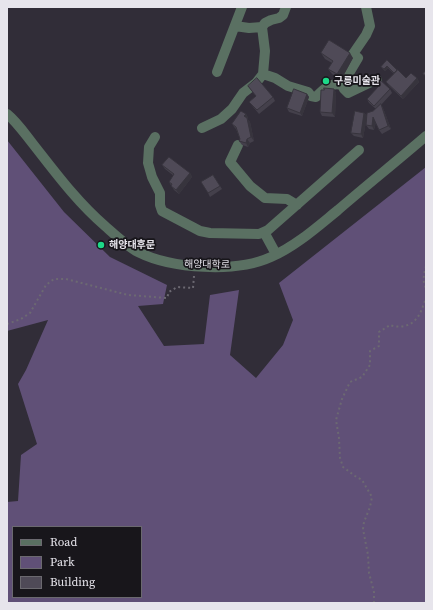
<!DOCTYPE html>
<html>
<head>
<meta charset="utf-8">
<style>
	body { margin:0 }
	#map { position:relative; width:433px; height:610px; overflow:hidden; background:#312d38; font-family:"Source Serif 4",serif }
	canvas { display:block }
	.frame { position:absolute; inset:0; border:8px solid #e7e5ec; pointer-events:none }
	.legend { position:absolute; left:12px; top:526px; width:130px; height:72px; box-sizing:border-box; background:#18161b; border:1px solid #6b696f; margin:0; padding:5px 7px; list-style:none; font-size:12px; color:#e7e5ec }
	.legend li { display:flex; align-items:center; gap:8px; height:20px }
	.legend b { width:20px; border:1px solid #6b696f }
</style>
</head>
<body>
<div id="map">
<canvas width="433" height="610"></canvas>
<div class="frame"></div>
<ul class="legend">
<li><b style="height:5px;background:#5a7062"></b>Road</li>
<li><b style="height:11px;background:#605077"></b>Park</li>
<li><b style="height:11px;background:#4f4a57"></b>Building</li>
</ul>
</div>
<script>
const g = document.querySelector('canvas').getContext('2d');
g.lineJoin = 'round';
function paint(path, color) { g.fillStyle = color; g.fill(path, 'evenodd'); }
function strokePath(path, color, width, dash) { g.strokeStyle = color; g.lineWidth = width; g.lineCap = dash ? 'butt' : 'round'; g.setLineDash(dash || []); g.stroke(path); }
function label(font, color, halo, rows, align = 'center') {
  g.font = font + ' "Source Serif 4","Noto Sans KR",serif'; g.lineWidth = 3.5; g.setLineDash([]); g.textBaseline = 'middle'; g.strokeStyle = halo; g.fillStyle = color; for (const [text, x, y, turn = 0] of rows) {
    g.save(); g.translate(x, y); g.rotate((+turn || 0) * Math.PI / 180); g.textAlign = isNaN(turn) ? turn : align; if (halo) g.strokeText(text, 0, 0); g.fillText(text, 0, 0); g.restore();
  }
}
const green = new Path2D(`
	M7,140L64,212L110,257L167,285L163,304L138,306L164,346L204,344L210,295L239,290L230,355L256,378L283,345L293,320L279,283L426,167V603H7V502L18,501L21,455L37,444L18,384L26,370L48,320L7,331ZM13,527H141V597H13Z`);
const path = new Path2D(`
	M426,266C424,274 422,281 426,288
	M7,324L21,319L30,313L46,285L54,279H66L128,295L167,298L169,292L177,287L193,288L194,276
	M374,603V592L369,573L368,555L363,529L364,522L370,507L372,497L362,480L355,476L343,467L340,458L339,438L336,420L342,399L350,382L362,377L370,365V351L379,346V332L390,325C398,328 410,327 416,319C421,314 423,305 426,299`);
const minor = new Path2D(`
	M235,26L249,28L262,27
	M217,72L242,7
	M263,74L275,78L288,86L308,92L311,96L316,97C324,89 330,82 342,85L344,89L348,93L371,82L377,80
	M342,85L358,58L353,54L366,35L370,26L366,7
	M7,114C17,122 25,134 33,144C55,172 77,202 105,226C113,233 128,247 138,252C172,269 236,273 271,257C296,246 317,227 338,210C367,185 397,161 426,136
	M202,128L221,119L232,109L243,93L256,83L263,74L265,51L262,27L265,23L271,20L279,18L283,15L286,7
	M155,137L149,147L148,163L152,177L160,193V205L162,211L200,231L210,233L259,234L268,230L359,150
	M238,145L230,162L250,186L265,198L287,199L297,205
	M264,232L276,254`);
const wall = new Path2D(`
	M321,53L353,58L341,80L332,74L328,69L332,63L325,59Z
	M387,60L406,78H417L419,82L403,99L389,86L386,82L394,74L388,68L385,71L381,67Z
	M372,82L390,89L392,93L381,105L383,108L391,129L382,134L379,130L376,122L374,130L369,129L366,125L373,111L376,109L369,103L367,99L378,88Z
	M248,86L273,97L275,101L259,114L249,102L256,96Z
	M334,89L336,93L335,117L322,116L320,112L324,90Z
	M307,94L309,97L302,116L289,112L287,108Z
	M364,113L367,116L363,138L354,136L351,133Z
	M246,114L248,118L247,119L250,122L254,141L250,143L248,147L242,145L239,141L240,139L236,129L235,128L232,124Z
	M162,165L190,173L192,177L179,194L174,190L169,182L174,176L165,169Z
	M213,175L222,189L210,197L208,193Z`);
const shadedWall = new Path2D(`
	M350,53L353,58L341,80L337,74Z
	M387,66L388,68L385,71L384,69Z
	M417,78L419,82L403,99L401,96Z
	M334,89L336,93L335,117L332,113Z
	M307,94L309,97L302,116L300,113Z
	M381,104L383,108L391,129L388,126Z
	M364,113L367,116L363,138L361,134Z
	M246,114L248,118L247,119L250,122L254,141L251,137L244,116Z
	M373,117L376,120L374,130L372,126Z
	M247,139L250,143L248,147L246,143Z
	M190,173L192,177L179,194L176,190Z`);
const building = new Path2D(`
	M329,40L350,53L337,74L328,69L333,61L321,53Z
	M387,60L397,70L394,73L387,66L384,69L381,67Z
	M398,70L406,78L411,73L417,78L401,96L386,82Z
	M426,70V76L423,74Z
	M377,77L390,89L374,106L367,99L378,87L372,82Z
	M257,78L273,97L257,110L249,102L256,96L248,86Z
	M324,88L334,89L332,113L320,112L321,90H324Z
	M294,89L307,94L300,113L287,108Z
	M381,104L388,126L379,130L373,117L372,126L366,125L367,113L373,111Z
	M241,111L246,114L244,116L247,118L251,137L247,139L246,143L239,141L240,139L236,127L232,124Z
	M355,111L364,113L361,134L351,133Z
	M169,157L190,173L176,190L171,186L172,184L169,182L174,174L162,165Z
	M213,175L220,186L208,193L201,182Z`);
const markers = [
	[326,81,4,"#1dd988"],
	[101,245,4,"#1dd988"]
];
const poiNames = [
	["구릉미술관",334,81],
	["해양대후문",109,245]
];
const streetNames = [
	["해양대학로",207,265,1]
];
paint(green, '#605077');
strokePath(path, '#6c6972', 2, [2, 3]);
strokePath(minor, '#5a7062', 10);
paint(wall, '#44404b');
paint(shadedWall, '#37343d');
paint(building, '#4f4a57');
strokePath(building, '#37343d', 1);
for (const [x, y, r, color] of markers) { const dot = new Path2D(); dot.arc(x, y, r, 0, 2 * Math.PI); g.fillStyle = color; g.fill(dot); strokePath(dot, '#18161b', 1.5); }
label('bold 10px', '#e7e5ec', '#18161b', poiNames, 'left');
label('10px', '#e7e5ec', '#18161b', streetNames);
</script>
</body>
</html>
